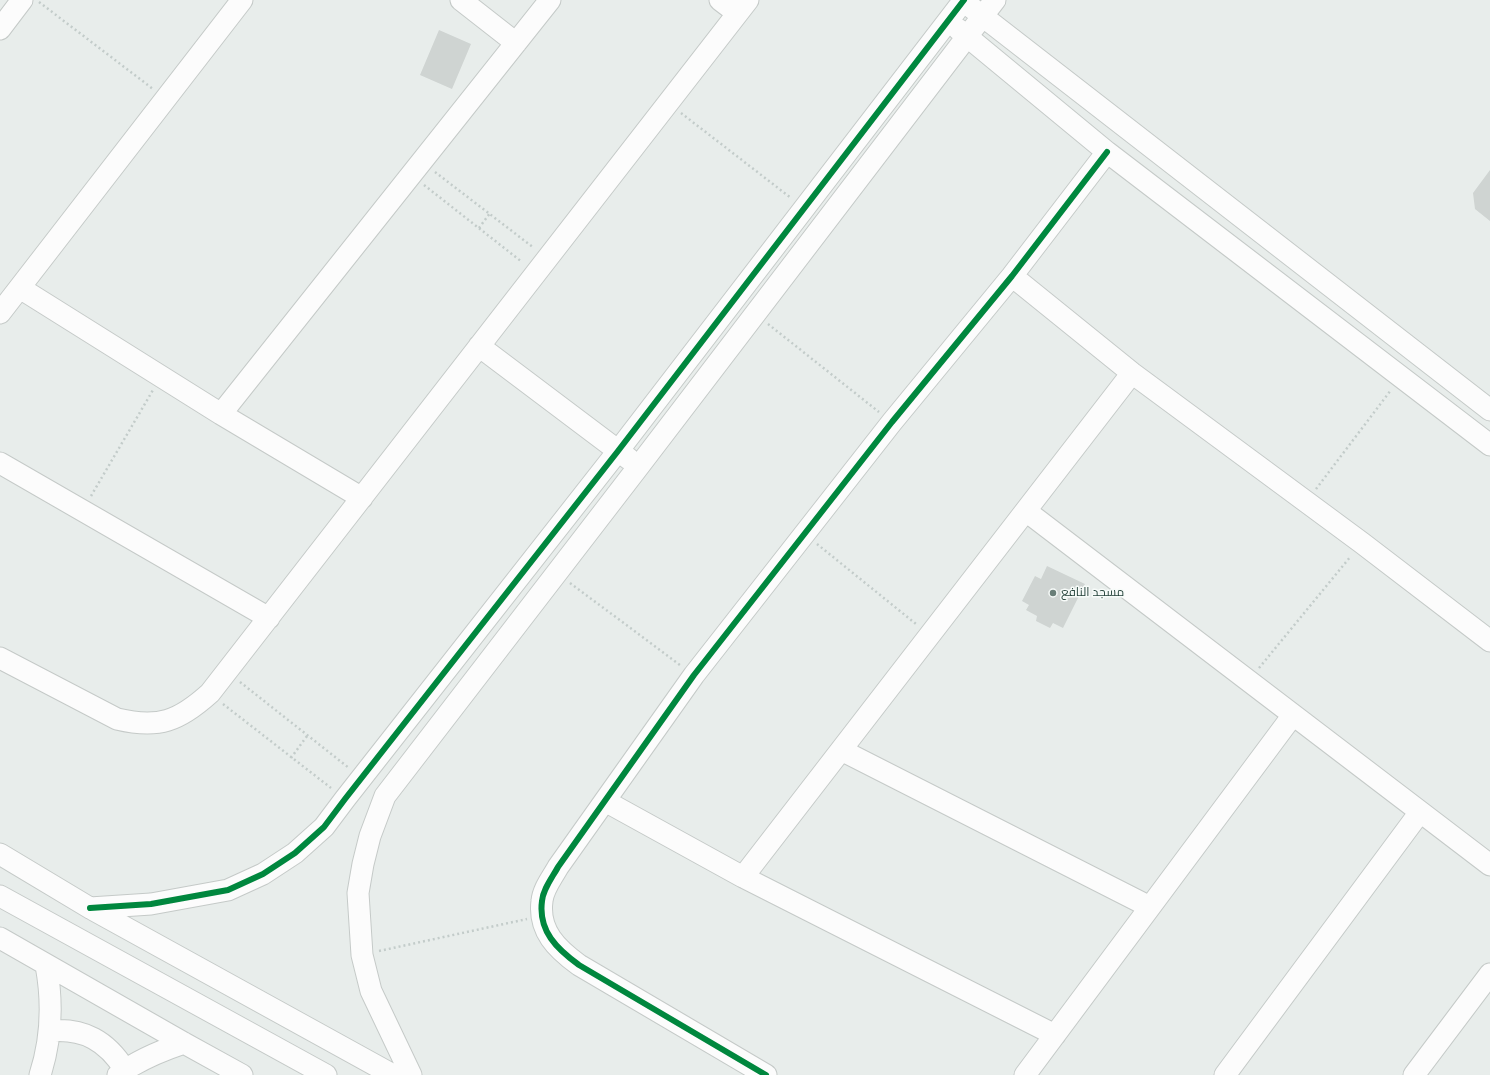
<!DOCTYPE html>
<html>
<head>
<meta charset="utf-8">
<style>
	body { margin:0 }
	canvas { display:block; background:#e8edeb }
</style>
</head>
<body>
<canvas width="1490" height="1075"></canvas>
<script>
const g = document.querySelector('canvas').getContext('2d');
g.lineJoin = 'round';
function paint(path, color) { g.fillStyle = color; g.fill(path, 'evenodd'); }
function strokePath(path, color, width, dash) { g.strokeStyle = color; g.lineWidth = width; g.lineCap = dash ? 'butt' : 'round'; g.setLineDash(dash || []); g.stroke(path); }
function label(font, color, halo, rows, align = 'center') {
  g.font = font + ' "Open Sans",Cairo,sans-serif'; g.lineWidth = 3; g.setLineDash([]); g.textBaseline = 'middle'; g.strokeStyle = halo; g.fillStyle = color; for (const [text, x, y, turn = 0] of rows) {
    g.save(); g.translate(x, y); g.rotate((+turn || 0) * Math.PI / 180); g.textAlign = isNaN(turn) ? turn : align; if (halo) g.strokeText(text, 0, 0); g.fillText(text, 0, 0); g.restore();
  }
}
const building = new Path2D(`
	M439,30L471,44L452,89L420,75Z
	M1490,170V221L1475,209L1473,193Z
	M1047,566L1085,584L1063,628L1053,623L1050,628L1036,621L1037,616L1026,610L1029,605L1022,601L1035,576L1041,579Z`);
const path = new Path2D(`
	M39,2L153,89
	M681,113L791,198
	M435,172L534,248
	M424,185L522,262
	M479,228L490,213
	M768,324L879,412
	M1316,489L1391,390
	M91,496L153,390
	M817,544L916,624
	M570,583L680,665
	M1259,668L1351,556
	M240,682L349,768
	M223,704L331,788
	M291,758L307,736
	M379,951L527,919`);
const minor = new Path2D(`
	M461,0L516,43
	M720,0L737,13
	M972,8L1490,410
	M0,29L22,0
	M958,29L1107,152L1490,445
	M1012,276L1132,373L1362,543L1490,641
	M20,288L221,414L362,498
	M0,313L242,0
	M479,346L629,459
	M221,414L550,0
	M0,463L269,618
	M1026,511L1490,865
	M0,658L117,719C159,729 179,721 210,693L748,0
	M841,750L1150,907
	M605,801L743,877L1055,1035
	M0,854L90,908L393,1075
	M743,877L1132,373
	M0,896L326,1075
	M90,908L151,904L228,890L263,874L295,853L324,827L345,799L618,451L964,0
	M0,938L184,1043L242,1075
	M50,1031C84,1028 107,1041 125,1070
	M40,1075C52,1038 53,1003 46,965
	M118,1075C138,1060 160,1051 184,1043
	M411,1075L371,991L362,955L358,893L363,864L370,836L385,796L639,466L995,0
	M766,1075L579,965C557,949 538,931 542,901C543,889 552,878 558,867L694,675L892,422L1012,276L1107,152
	M1025,1075L1293,715
	M1225,1075L1420,812
	M1414,1075L1490,974`);
const cycleway = new Path2D(`
	M90,908L151,904L228,890L263,874L295,853L324,827L345,799L618,451L964,0
	M766,1075L579,965C557,949 538,931 542,901C543,889 552,878 558,867L694,675L892,422L1012,276L1107,152`);
const markers = [
	[1053,593,4,"#697e78"]
];
const poiNames = [
	["مسجد النافع",1061,593]
];
paint(building, '#cfd4d2');
strokePath(minor, '#c5cac8', 23);
strokePath(path, '#c3ccca', 2.5, [2, 3]);
strokePath(minor, '#fcfcfc', 21);
strokePath(cycleway, '#00873e', 6);
for (const [x, y, r, color] of markers) { const dot = new Path2D(); dot.arc(x, y, r, 0, 2 * Math.PI); g.fillStyle = color; g.fill(dot); strokePath(dot, '#f7fbf9', 1.5); }
label('12px', '#24423a', '#f7fbf9', poiNames, 'left');
</script>
</body>
</html>
